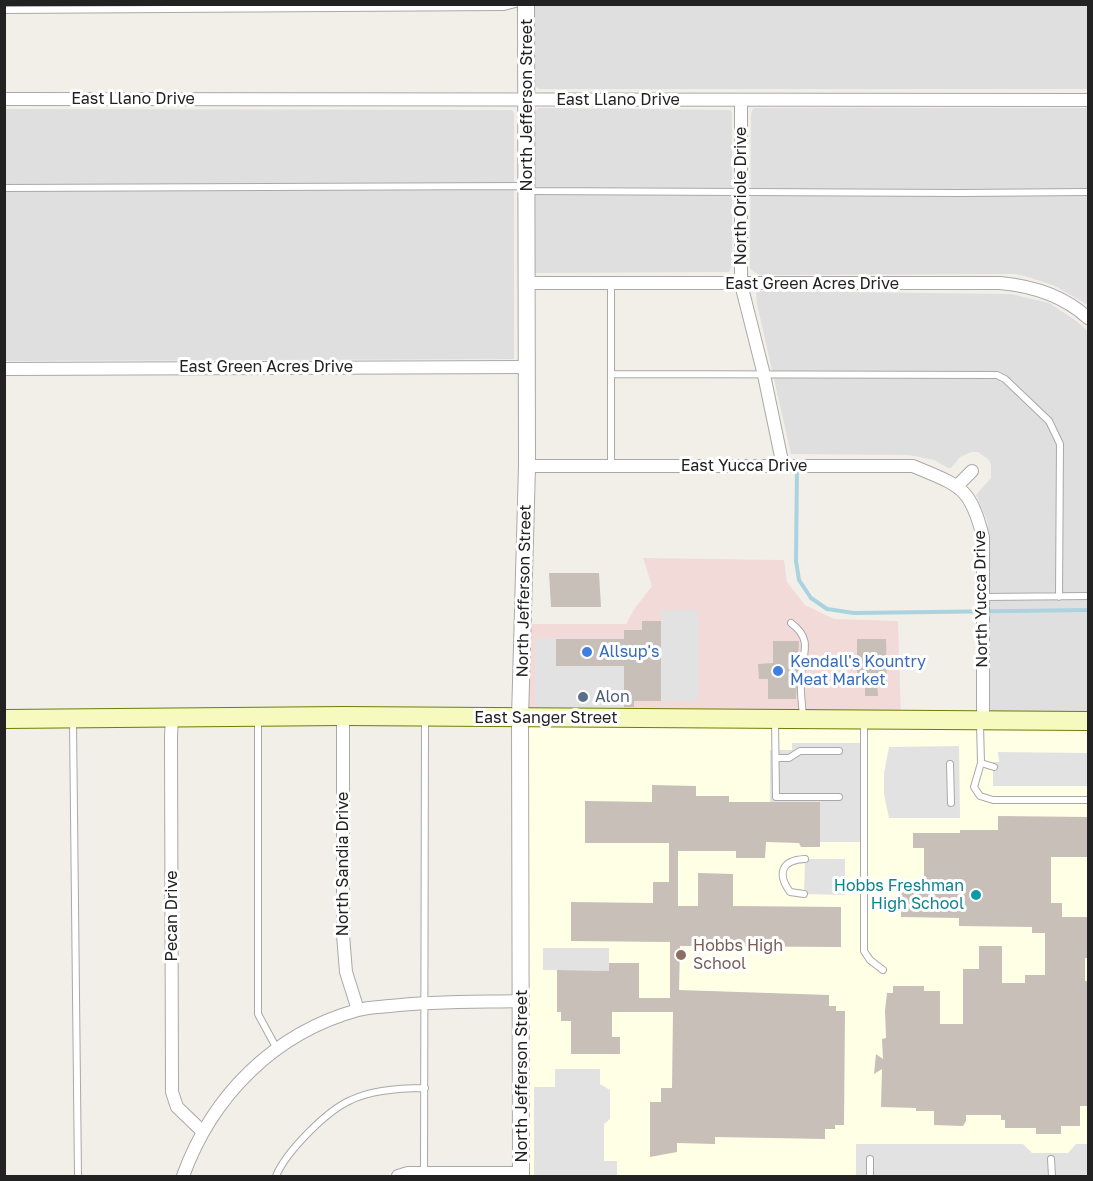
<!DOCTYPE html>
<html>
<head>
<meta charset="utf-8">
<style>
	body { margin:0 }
	#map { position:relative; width:1093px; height:1181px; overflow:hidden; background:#f2efe9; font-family:"Golos Text",sans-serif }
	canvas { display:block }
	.frame { position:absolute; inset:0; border:6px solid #222; pointer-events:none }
</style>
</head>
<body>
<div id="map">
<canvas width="1093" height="1181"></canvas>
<div class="frame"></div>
</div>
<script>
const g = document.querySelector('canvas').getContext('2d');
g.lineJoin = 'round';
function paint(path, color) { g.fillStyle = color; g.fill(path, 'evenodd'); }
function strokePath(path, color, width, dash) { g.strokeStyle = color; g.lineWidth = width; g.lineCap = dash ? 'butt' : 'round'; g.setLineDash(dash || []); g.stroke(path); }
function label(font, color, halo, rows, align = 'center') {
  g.font = font + ' "Golos Text",sans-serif'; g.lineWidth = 6; g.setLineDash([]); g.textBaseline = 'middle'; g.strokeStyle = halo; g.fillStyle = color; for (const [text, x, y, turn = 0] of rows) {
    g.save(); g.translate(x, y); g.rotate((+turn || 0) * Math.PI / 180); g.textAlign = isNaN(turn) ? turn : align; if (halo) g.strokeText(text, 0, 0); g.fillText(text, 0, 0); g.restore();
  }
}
const residential = new Path2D(`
	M534,5H1088V89H540L536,87L534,84Z
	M538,108L730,110L732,112V266L729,272L534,273V113Z
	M755,108H1088V305L1055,286L1025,276L1014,274L759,275L754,272L750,268L751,115L752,110Z
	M4,109L512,110L514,113V359L5,361Z
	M760,291L1011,294L1049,303L1075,320L1088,331V714L994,713L990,709V542L987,520L976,495L991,478V464L988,459L978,452H971L960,457L951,468H948L934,460L909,455L791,454L757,304L756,293Z`);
const commercial = new Path2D(`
	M643,558L784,560L787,582L805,605L834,619L898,621L901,720L520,718L523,624H626L635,608L652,586Z`);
const education = new Path2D(`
	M520,718L1088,721V1176H521Z`);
const parking = new Path2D(`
	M661,610H698V701H661Z
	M535,638H624V708H538L535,699Z
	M792,743H860V842H820L770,802V750H792Z
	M959,746L960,818H889L884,794V773L889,747Z
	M998,752L1088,753V786H993V762H999Z
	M805,859H845V895L804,894Z
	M543,948H609V971L543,970Z
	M555,1069H600V1084L610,1090V1119L604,1124V1161H617V1176H534V1087H555Z
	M856,1144H1023L1032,1153H1068L1076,1144H1088V1176H856Z`);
const stream = new Path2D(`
	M797,467L796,561L799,580L811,598L827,609L854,613L1088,610`);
const building = new Path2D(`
	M549,573H599L601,607H551Z
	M642,621H661V701H634V707H624V666H556V639H624V630H642Z
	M857,639H886L887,681H877L878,696H865V680H857Z
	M773,641H799L796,699H768V679H759L758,664L773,663Z
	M652,785L696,786V796H729V802H820V847H801L799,843L766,842L765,858H736V851H678V906H698V873L733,874V906L841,907V947L680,946L679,990L829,995V1006H836V1011H845L844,1125H835V1129H825V1139L715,1137V1144L677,1143V1152L650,1157V1102H661V1088H672L673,1012H612V1037H620V1054H571V1021H561V1012H557V970L609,971V963H639V998H670V942L571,941V902L653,903V882H669V843H585V801L652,802Z
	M998,816L1089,817V857H1051V903H1062V917H1089V958H1085V981H1089V1106H1080V1126H1061V1134H1036V1128H1005V1120H1001V1115H966V1121L963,1126L934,1125V1111H916V1108L881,1107L882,1069L874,1074L876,1054L883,1059L882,1039L886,1038L885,1010L887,993H893V986H924V991H940V1024H963V969H979V946H1002V983H1025V975H1045V933H1032V927L959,926V918L901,917V886H924V848H913V833H960V830H998Z`);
const service = new Path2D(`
	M4,10L503,7L515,4
	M4,188L526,186
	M528,191L960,193L1088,192
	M611,284V466
	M611,374L997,375L1005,379L1049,421L1060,444L1059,597
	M983,597L1088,596
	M791,623C815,641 801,655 801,678C800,691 802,704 803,716
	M258,720V1014L277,1049
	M775,720L776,797H839
	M864,720V951L870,960L883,970
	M73,722L78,1176
	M980,724L981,763L974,787L980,796L993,800H1088
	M776,758H789L800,751H839
	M981,763L994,767
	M950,764L951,803
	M804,894L790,892C777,874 781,860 805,859
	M1051,1159L1052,1176
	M424,1173L425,718
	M276,1176C286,1152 326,1111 351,1100C372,1090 402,1088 425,1088
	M870,1176V1159`);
const minor = new Path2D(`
	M4,99L1088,100
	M741,100V284L764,375L783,466
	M527,283H1000C1033,286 1064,296 1088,318
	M4,369L527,367
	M527,466H913C959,486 970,485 983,537V720
	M957,486L972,471
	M343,716V935L346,972L358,1010
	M172,717L171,736L172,1092L177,1107L203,1132
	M183,1176C212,1096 274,1033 358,1010C368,1007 380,1007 390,1006C434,1001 478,1002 522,1001
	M398,1176L408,1173H521`);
const tertiary = new Path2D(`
	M521,1176L520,718L527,466L526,4`);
const secondary = new Path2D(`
	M4,719L343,716L1088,721`);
const markers = [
	[587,652,6,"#3f7fe0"],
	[778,671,6,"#3f7fe0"],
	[583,697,6,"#5c6f8a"],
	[976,895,6,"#0f9aa8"],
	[681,955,6,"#8d6e63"]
];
const streetNames = [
	["East Llano Drive",133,99],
	["East Llano Drive",618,100],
	["North Jefferson Street",527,105,-90],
	["North Oriole Drive",741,196,-90],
	["East Green Acres Drive",812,284],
	["East Green Acres Drive",266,367],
	["East Yucca Drive",744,466],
	["North Jefferson Street",524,591,-89],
	["North Yucca Drive",981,599,-91],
	["East Sanger Street",546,718],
	["North Sandia Drive",343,864,-90],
	["Pecan Drive",172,916,-90],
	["North Jefferson Street",522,1076,-90]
];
const shopNames = [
	["Allsup's",599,652],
	["Kendall's Kountry",790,662],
	["Meat Market",790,680]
];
const serviceNames = [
	["Alon",595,697]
];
const cultureNames = [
	["Hobbs Freshman",964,886],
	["High School",964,904]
];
const educationNames = [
	["Hobbs High",693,946],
	["School",693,964]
];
paint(residential, '#e0dfdf');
paint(commercial, '#f2dad9');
paint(education, '#ffffe5');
paint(parking, '#e2e2e2');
strokePath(stream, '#aad3df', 4);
paint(building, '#c7bfb8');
strokePath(service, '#a9a9a9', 8);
strokePath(minor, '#a9a9a9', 14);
strokePath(tertiary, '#a9a9a9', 18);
strokePath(secondary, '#707d05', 20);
strokePath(service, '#fff', 6);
strokePath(minor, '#fff', 12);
strokePath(tertiary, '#fff', 16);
strokePath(secondary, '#f7fabf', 18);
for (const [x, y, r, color] of markers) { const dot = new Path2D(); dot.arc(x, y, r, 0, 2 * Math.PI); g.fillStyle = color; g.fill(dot); strokePath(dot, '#fff', 2); }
label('16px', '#222', '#fff', streetNames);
label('16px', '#366cbe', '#fff', shopNames, 'left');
label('16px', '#4e5e75', '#fff', serviceNames, 'left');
label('16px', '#0d838f', '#fff', cultureNames, 'right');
label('16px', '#785e54', '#fff', educationNames, 'left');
</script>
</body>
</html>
